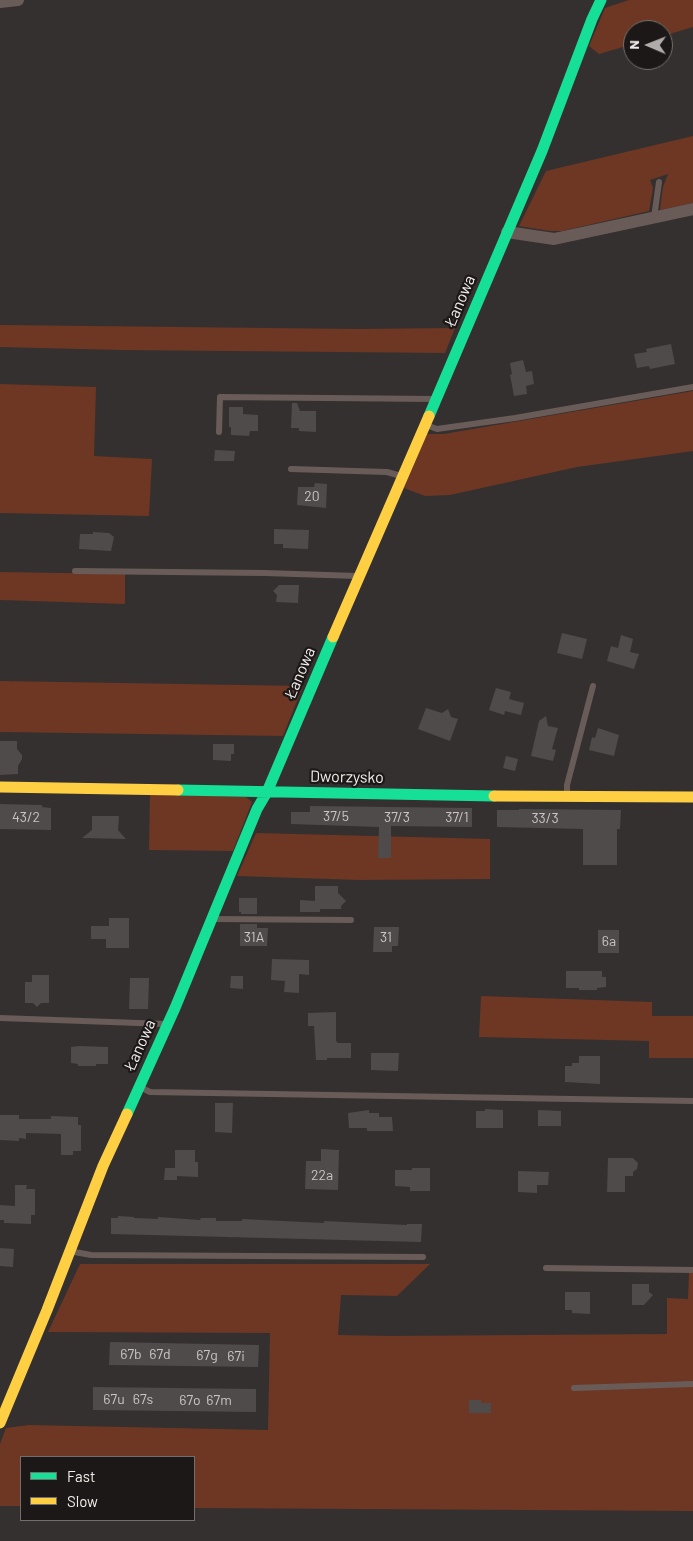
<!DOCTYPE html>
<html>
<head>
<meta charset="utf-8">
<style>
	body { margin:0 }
	#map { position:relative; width:693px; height:1541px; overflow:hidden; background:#34302f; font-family:Barlow,sans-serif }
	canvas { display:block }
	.legend { position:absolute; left:20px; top:1456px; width:175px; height:65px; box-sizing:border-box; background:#1c1817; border:1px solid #726e6c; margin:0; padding:6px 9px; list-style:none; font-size:15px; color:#f3eeec }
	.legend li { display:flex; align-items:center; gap:10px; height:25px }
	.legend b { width:25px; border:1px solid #726e6c }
	.north { position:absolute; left:623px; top:20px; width:50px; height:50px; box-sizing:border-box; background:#1c1817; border:1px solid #726e6c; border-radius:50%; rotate:271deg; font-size:14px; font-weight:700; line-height:20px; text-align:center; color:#f3eeec }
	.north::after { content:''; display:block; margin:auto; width:18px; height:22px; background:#b0acaa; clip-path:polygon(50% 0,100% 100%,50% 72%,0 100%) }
</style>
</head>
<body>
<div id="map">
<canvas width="693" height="1541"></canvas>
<ul class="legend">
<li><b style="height:6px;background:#16e098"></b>Fast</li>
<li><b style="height:6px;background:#ffcf43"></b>Slow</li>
</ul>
<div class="north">N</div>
</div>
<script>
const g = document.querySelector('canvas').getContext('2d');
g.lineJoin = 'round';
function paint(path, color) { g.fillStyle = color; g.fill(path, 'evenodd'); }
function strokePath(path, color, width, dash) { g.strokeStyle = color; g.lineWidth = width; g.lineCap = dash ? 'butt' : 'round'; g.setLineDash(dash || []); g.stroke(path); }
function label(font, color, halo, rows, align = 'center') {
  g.font = font + ' Barlow,sans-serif'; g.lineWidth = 4.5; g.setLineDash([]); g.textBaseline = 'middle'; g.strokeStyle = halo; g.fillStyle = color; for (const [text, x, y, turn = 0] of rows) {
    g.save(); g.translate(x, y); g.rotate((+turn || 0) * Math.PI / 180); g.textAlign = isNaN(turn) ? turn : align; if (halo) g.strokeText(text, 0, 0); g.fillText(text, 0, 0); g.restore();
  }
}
const green = new Path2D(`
	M629,0H693V27L663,36V30H633V44L599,54L589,46L605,8Z
	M693,136V203L660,210L663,187L668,174L650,180L653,188L649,211L562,231H550L519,226L546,171Z
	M0,325L358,329L455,328L445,353L120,350L0,347Z
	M0,384L96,387L94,456L152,459L149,516L0,513Z
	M693,391V451L577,467L450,495L425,496L404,488L427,434H444Z
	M0,572L125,574V604L0,600Z
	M0,681L303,686L283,736L0,732Z
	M150,794L246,797L252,802L233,851L149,850Z
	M256,833L490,839V879L359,880L237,876Z
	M481,996L652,1002V1016H693V1058H649V1041L479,1037Z
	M80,1264H430L397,1296L341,1295L338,1335L389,1336L667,1334V1298L688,1299L689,1272H693V1511L194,1508V1457H21V1506H0V1444L6,1428L29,1425L268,1430L270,1333L48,1332Z`);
const building = new Path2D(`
	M671,344L675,364L650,369L649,366L637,368L634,354L647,352L646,349Z
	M523,360L526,372L532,371L534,384L526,386L527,394L514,396L510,375L512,374L510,363Z
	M292,403H297L300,411H316V432L299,431V428H291Z
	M229,407H243V414L258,415V431H250L249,436L231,435V427H229Z
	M215,450L235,451L234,461H214Z
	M315,483L327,484L326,508L297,505L298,487H314Z
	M274,529L309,530L308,549L283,548V544H274Z
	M93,532L109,533L114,537L111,551L79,549L80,534H93Z
	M279,585H299L298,603L276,602L277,595L273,591Z
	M562,633L587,639L582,659L557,653Z
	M621,635L633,639L630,652L639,654L634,669L607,661L611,646L618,648Z
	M496,688L511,692L509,699L524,703L521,715L505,711L504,715L489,710Z
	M426,708L442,713L448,709L451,717L458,719L450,741L418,729Z
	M546,716L548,726L558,728L552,749L556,750L553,761L531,756L539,721Z
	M598,728L619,735L614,756L589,750L592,737L595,738Z
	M0,741H17V749L22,755V759L18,766V774L0,775Z
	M213,744H234V754H231V761L213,760Z
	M506,756L518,759L515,771L503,768Z
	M0,804L42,805V807L51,808V830L0,829Z
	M310,806L472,808V827L391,826V858H378L379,827L291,824V812H310Z
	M519,809L621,810L620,829H617V865H583V829L497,827V810H519Z
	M92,816H119L118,830L126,839L82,838L92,830Z
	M315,886H338V893L346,901L341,906V909H320V912H300V900L315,901Z
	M239,898H257V914H241V912H239Z
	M109,918H129V948H106V939H91V926H109Z
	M240,924H257V928H268L267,946H240Z
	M374,927H399L398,946H392V952H373Z
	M598,930H619V953H598Z
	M272,959L309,960V975L299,974V993L284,992L285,981L271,980Z
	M566,971H602V977H606V987L597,988V990H579V988H566Z
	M32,975H49V1003H41L37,1007L33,1003H25V982H32Z
	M231,976H243V989L230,988Z
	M130,978H149L148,1009H129Z
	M336,1012V1041L338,1043H351V1058H327V1060H316L314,1026H308V1013Z
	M79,1046L108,1047V1064H96V1066H78V1064L71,1063V1047Z
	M371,1053H399L398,1071L371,1070Z
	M579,1056H600V1084L565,1082V1066H572V1063H579Z
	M215,1103H233L232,1133L215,1132Z
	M485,1109L503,1110V1128H476V1111H485Z
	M369,1110V1113H379V1117H392L393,1131H367V1128H349L348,1113Z
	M538,1110L561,1111V1126H538Z
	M0,1115H19V1119H51V1116L78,1117V1125H81V1151H73V1155H61V1134L26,1133V1139L19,1138V1141L0,1140Z
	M321,1149L339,1150L338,1190L305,1189L306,1161H321Z
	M175,1150H195V1162H198V1177L177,1176V1180H164L165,1168H175Z
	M608,1158H633L638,1163L637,1169L633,1172V1176H625V1192H607Z
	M412,1168H430V1191H410V1187L395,1186V1170H412Z
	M518,1171L549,1172L548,1185H537V1193L518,1192Z
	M15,1185H27L26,1189H35V1215H31V1224L4,1223V1220H0V1205L15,1206Z
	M118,1216L134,1217V1218L158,1219V1217L200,1220L201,1218H216V1221H242V1219L324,1223V1221L407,1225V1224H422L421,1242L111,1234V1218H118Z
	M0,1248L14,1249L13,1267L0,1266Z
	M632,1284H649V1292L653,1295L644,1305H632Z
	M565,1292H590V1314L572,1313V1310H565Z
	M110,1342L259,1345L258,1367L109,1365Z
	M93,1387L256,1389V1412L93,1410Z
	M469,1400H481V1403H491V1413H469Z`);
const lane = new Path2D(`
	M654,218L659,182
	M426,425L437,429L515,418L693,387
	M219,432L220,397L434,399
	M291,469L387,472L401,476
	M75,571L265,573L358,576
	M567,796V785L593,686
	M213,919L351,920
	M0,1018L166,1024
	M140,1087L150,1092L693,1101
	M69,1251L91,1255L423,1257
	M546,1268L693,1270
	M574,1388L693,1384`);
const street = new Path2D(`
	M0,2L18,0
	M507,232L554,239L693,209`);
const fast = new Path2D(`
	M429,416L542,151L592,19L601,0
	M178,790L494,796
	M127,1114L175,1008L257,809L267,792L333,637`);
const slow = new Path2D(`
	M333,637L429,416
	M0,787L178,790
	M494,796L693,797
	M0,1423L47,1310L103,1166L127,1114`);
const numberNames = [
	["20",312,496],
	["37/5",336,816],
	["43/2",26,817],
	["37/3",397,817],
	["37/1",457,817],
	["33/3",545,818],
	["31A",254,937],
	["31",386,937],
	["6a",609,941],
	["22a",322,1175],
	["67b",131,1354],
	["67d",160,1354],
	["67g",207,1355],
	["67i",236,1356],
	["67u",114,1399],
	["67s",143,1399],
	["67o",190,1400],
	["67m",219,1400]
];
const streetNames = [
	["Łanowa",460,301,-67],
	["Łanowa",300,673,-67],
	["Dworzysko",347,777,1],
	["Łanowa",140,1045,-66]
];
paint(green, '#6d3724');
paint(building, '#4e4b4a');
strokePath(lane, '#695c58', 6);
strokePath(street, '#695c58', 12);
strokePath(fast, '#16e098', 11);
strokePath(slow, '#ffcf43', 11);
label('14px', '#cac5c4', null, numberNames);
label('16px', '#f3eeec', '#1c1817', streetNames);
</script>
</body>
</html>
